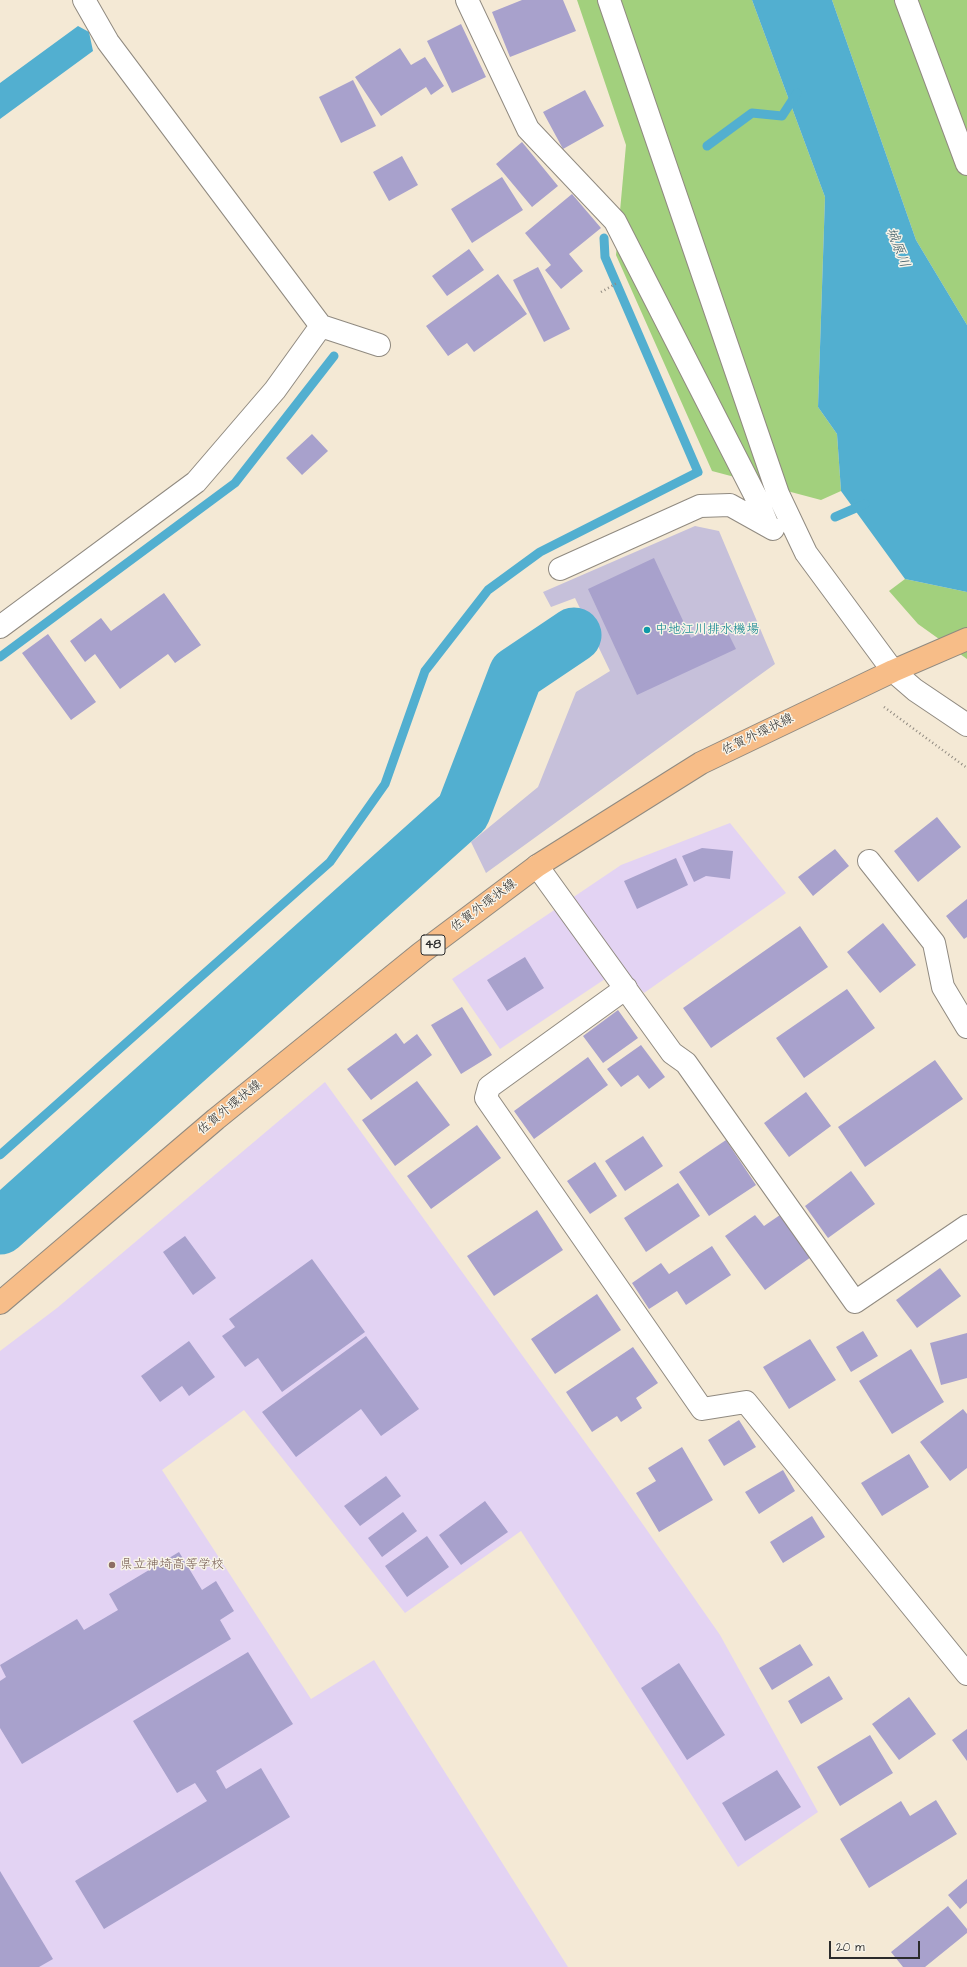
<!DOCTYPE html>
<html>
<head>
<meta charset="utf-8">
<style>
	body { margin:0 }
	#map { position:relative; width:967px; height:1967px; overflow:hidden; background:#f4e9d5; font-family:"Architects Daughter",sans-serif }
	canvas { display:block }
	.scale { position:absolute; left:829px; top:1941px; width:91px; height:18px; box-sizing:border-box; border:2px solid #2b2b2b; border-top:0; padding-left:5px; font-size:12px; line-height:14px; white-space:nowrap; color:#2b2b2b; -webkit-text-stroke:3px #f7f3e8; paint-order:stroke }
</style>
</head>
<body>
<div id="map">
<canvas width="967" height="1967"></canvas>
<div class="scale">20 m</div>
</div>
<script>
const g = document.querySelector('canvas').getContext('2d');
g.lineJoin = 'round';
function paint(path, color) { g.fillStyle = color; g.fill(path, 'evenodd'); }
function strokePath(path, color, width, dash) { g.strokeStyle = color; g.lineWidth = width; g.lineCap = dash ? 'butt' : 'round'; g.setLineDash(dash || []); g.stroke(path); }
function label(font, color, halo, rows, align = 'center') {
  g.font = font + ' "Architects Daughter","Klee One",sans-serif'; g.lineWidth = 3; g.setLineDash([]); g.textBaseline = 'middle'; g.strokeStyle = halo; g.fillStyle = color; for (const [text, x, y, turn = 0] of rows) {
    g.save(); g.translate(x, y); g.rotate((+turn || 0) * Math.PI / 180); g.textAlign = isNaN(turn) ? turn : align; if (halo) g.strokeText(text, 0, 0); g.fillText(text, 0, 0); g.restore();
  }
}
const built = new Path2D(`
	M730,823L786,893L644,993L623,967L500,1049L452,979L621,865Z
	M325,1082L605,1470L720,1635L818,1812L738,1867L521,1531L405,1613L244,1410L162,1470L311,1699L374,1660L568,1967H0V1351L57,1308Z`);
const industrial = new Path2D(`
	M695,526L719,531L775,664L486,873L471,842L538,787L576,692L610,671L575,598L551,607L543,592Z`);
const green = new Path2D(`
	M577,0H752L825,197L818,407L837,434L841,491L821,500L712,471L616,255L626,145Z
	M832,0H967V325L916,240Z
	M905,579L967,592V659L918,624L889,591Z`);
const water = new Path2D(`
	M752,0H832L916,240L967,325V592L905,579L841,491L837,434L818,407L825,197Z
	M78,26L89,32L93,51L0,119V83Z`);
const stream = new Path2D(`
	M707,146L752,113L782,116L797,93
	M835,517L865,504
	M0,657L235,483L334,356
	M0,1155L330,862L385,784L425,671L488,590L540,552L698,472L605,257L604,238`);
const river = new Path2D(`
	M0,1227L463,812L516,674L574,635`);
const building = new Path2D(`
	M522,0H563L576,31L510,57L492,12Z
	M461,24L486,77L452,93L427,41Z
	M400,48L411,65L425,57L444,86L431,95L426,87L381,116L355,77Z
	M353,80L376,126L341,143L319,97Z
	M585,90L604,126L563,149L543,112Z
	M522,142L558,186L532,207L496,164Z
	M402,156L418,185L389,201L373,172Z
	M502,177L523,210L472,243L451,209Z
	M572,194L601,228L569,254L583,271L561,289L545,270L551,265L525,233Z
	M469,249L484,270L447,296L432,276Z
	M538,267L570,329L544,342L513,280Z
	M498,274L527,314L474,352L467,343L448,356L426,326Z
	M312,434L328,451L302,475L286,458Z
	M654,558L691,638L723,623L736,649L637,695L588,589Z
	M164,593L201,645L175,663L168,654L120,689L95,654L85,662L70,641L101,618L111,631Z
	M48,634L96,702L71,720L22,653Z
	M937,817L961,847L918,882L894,851Z
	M702,848L733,851L730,879L706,876L694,882L682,856Z
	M835,849L849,866L813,896L798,877Z
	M676,858L688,885L637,909L624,881Z
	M967,899V937L964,939L946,916Z
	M883,923L916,965L880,993L847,952Z
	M800,926L828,967L711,1048L683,1008Z
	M525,957L544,988L507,1011L487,980Z
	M847,989L875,1028L804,1078L776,1038Z
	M462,1007L492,1055L461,1074L431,1025Z
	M618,1010L638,1038L603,1063L583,1036Z
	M396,1033L404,1044L417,1034L432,1055L371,1100L347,1069Z
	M641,1045L665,1077L649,1089L638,1075L621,1087L607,1069Z
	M588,1057L608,1085L534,1139L514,1111Z
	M935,1060L963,1099L865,1167L838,1127Z
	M417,1081L450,1125L395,1166L362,1120Z
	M806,1092L831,1126L789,1157L764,1123Z
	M477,1125L501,1158L431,1209L407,1176Z
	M643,1136L663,1166L625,1191L605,1161Z
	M726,1140L756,1185L709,1216L679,1172Z
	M595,1162L617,1196L590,1214L567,1181Z
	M851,1171L875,1204L828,1238L805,1206Z
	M678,1183L700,1216L646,1252L624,1218Z
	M537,1210L563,1250L494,1296L467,1256Z
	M755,1215L764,1226L780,1215L811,1257L765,1290L725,1236Z
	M185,1236L216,1278L193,1295L163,1252Z
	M712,1246L731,1275L686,1305L677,1291L649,1309L632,1283L661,1263L669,1274Z
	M312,1259L365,1332L282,1392L258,1358L245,1367L222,1336L235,1327L229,1319Z
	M940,1268L961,1296L917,1328L896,1300Z
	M597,1294L621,1330L555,1374L531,1339Z
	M863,1331L878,1356L851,1372L836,1347Z
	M967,1333V1378L941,1385L930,1343Z
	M366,1336L419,1409L381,1436L361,1409L296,1457L262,1412Z
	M810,1339L836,1380L789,1409L763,1367Z
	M189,1341L215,1377L189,1396L182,1386L160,1402L141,1376Z
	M633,1347L658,1383L636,1398L642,1408L621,1422L617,1416L592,1432L566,1392Z
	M911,1349L944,1402L892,1434L859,1381Z
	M963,1409L967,1414V1468L950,1481L920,1442Z
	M739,1420L756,1447L724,1466L708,1440Z
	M682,1447L713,1500L659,1532L636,1493L656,1481L648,1468Z
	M909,1454L929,1487L882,1516L861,1483Z
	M783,1470L795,1491L759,1514L745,1492Z
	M386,1476L401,1496L360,1526L344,1506Z
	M485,1501L508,1532L461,1565L439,1535Z
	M403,1512L417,1531L382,1557L368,1538Z
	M812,1516L825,1537L783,1563L770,1542Z
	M427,1536L449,1567L407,1597L385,1566Z
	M179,1552L202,1590L216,1581L234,1611L220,1620L231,1639L22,1764L0,1728V1681L6,1677L0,1665L77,1619L84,1630L118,1610L109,1594Z
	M800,1644L813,1665L772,1690L759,1668Z
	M248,1652L293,1724L216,1771L226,1789L261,1768L290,1817L104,1929L75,1881L207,1801L195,1783L177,1793L133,1721Z
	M679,1663L725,1735L687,1760L641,1688Z
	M829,1676L843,1699L801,1724L788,1701Z
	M909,1697L936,1734L899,1760L872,1724Z
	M967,1729V1761L952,1740Z
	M870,1735L893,1773L840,1806L817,1767Z
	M777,1770L801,1807L745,1841L722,1803Z
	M936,1800L957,1834L869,1888L840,1839L901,1801L910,1816Z
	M0,1871L53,1959L39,1967H0Z
	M967,1879V1903L960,1909L948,1895Z
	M948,1906L967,1929V1933L925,1967H903L891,1952Z`);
const path = new Path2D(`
	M601,292L617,283
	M884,707L967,768`);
const minor = new Path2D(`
	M467,0L528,129L615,221L755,495L768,526
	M609,0L778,494L806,553L893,671L915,690L967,725
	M906,0L967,164
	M321,326L379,345
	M560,569L700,506L730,505L773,529
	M0,627L196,482L275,390L321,326L108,42L84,0
	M869,861L934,943L943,987L967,1027
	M537,866L672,1053L686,1063L855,1302L967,1226
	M626,988L489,1087L486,1098L702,1409L746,1402L967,1674`);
const major = new Path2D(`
	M0,1303L216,1119L421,953L537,866L701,763L893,671L967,639`);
const markers = [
	[647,630,4,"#0f9aa8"],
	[112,1565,4,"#8d6e63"]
];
const shields = [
	[433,945,24]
];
const shieldNames = [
	["48",433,945]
];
const cultureNames = [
	["中地江川排水機場",655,630]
];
const streetNames = [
	["佐賀外環状線",758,735,-26],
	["佐賀外環状線",484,906,-37],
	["佐賀外環状線",230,1108,-39]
];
const educationNames = [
	["県立神埼高等学校",120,1565]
];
const waterNames = [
	["城原川",897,248,69]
];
paint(built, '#e3d3f3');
paint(industrial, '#c6c0da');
paint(green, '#a2d07d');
paint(water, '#52afd0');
strokePath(stream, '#52afd0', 9);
strokePath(river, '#52afd0', 55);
paint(building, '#a8a1cc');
strokePath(minor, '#908a80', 24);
strokePath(major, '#908a80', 24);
strokePath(path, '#908a80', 2.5, [1, 3]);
strokePath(minor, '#fff', 22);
strokePath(major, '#f7bd88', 22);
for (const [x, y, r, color] of markers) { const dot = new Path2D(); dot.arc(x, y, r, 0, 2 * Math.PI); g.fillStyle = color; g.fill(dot); strokePath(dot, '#f7f3e8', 1.5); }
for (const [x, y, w] of shields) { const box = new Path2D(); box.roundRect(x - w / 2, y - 10, w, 20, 3); g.fillStyle = '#f7f3e8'; g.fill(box); strokePath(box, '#2b2b2b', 1); }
label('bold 12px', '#2b2b2b', null, shieldNames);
label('13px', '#0d838f', '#f7f3e8', cultureNames, 'left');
label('13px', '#2b2b2b', '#f7f3e8', streetNames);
label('13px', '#785e54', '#f7f3e8', educationNames, 'left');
label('italic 14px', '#395965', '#f7f3e8', waterNames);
</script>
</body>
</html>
